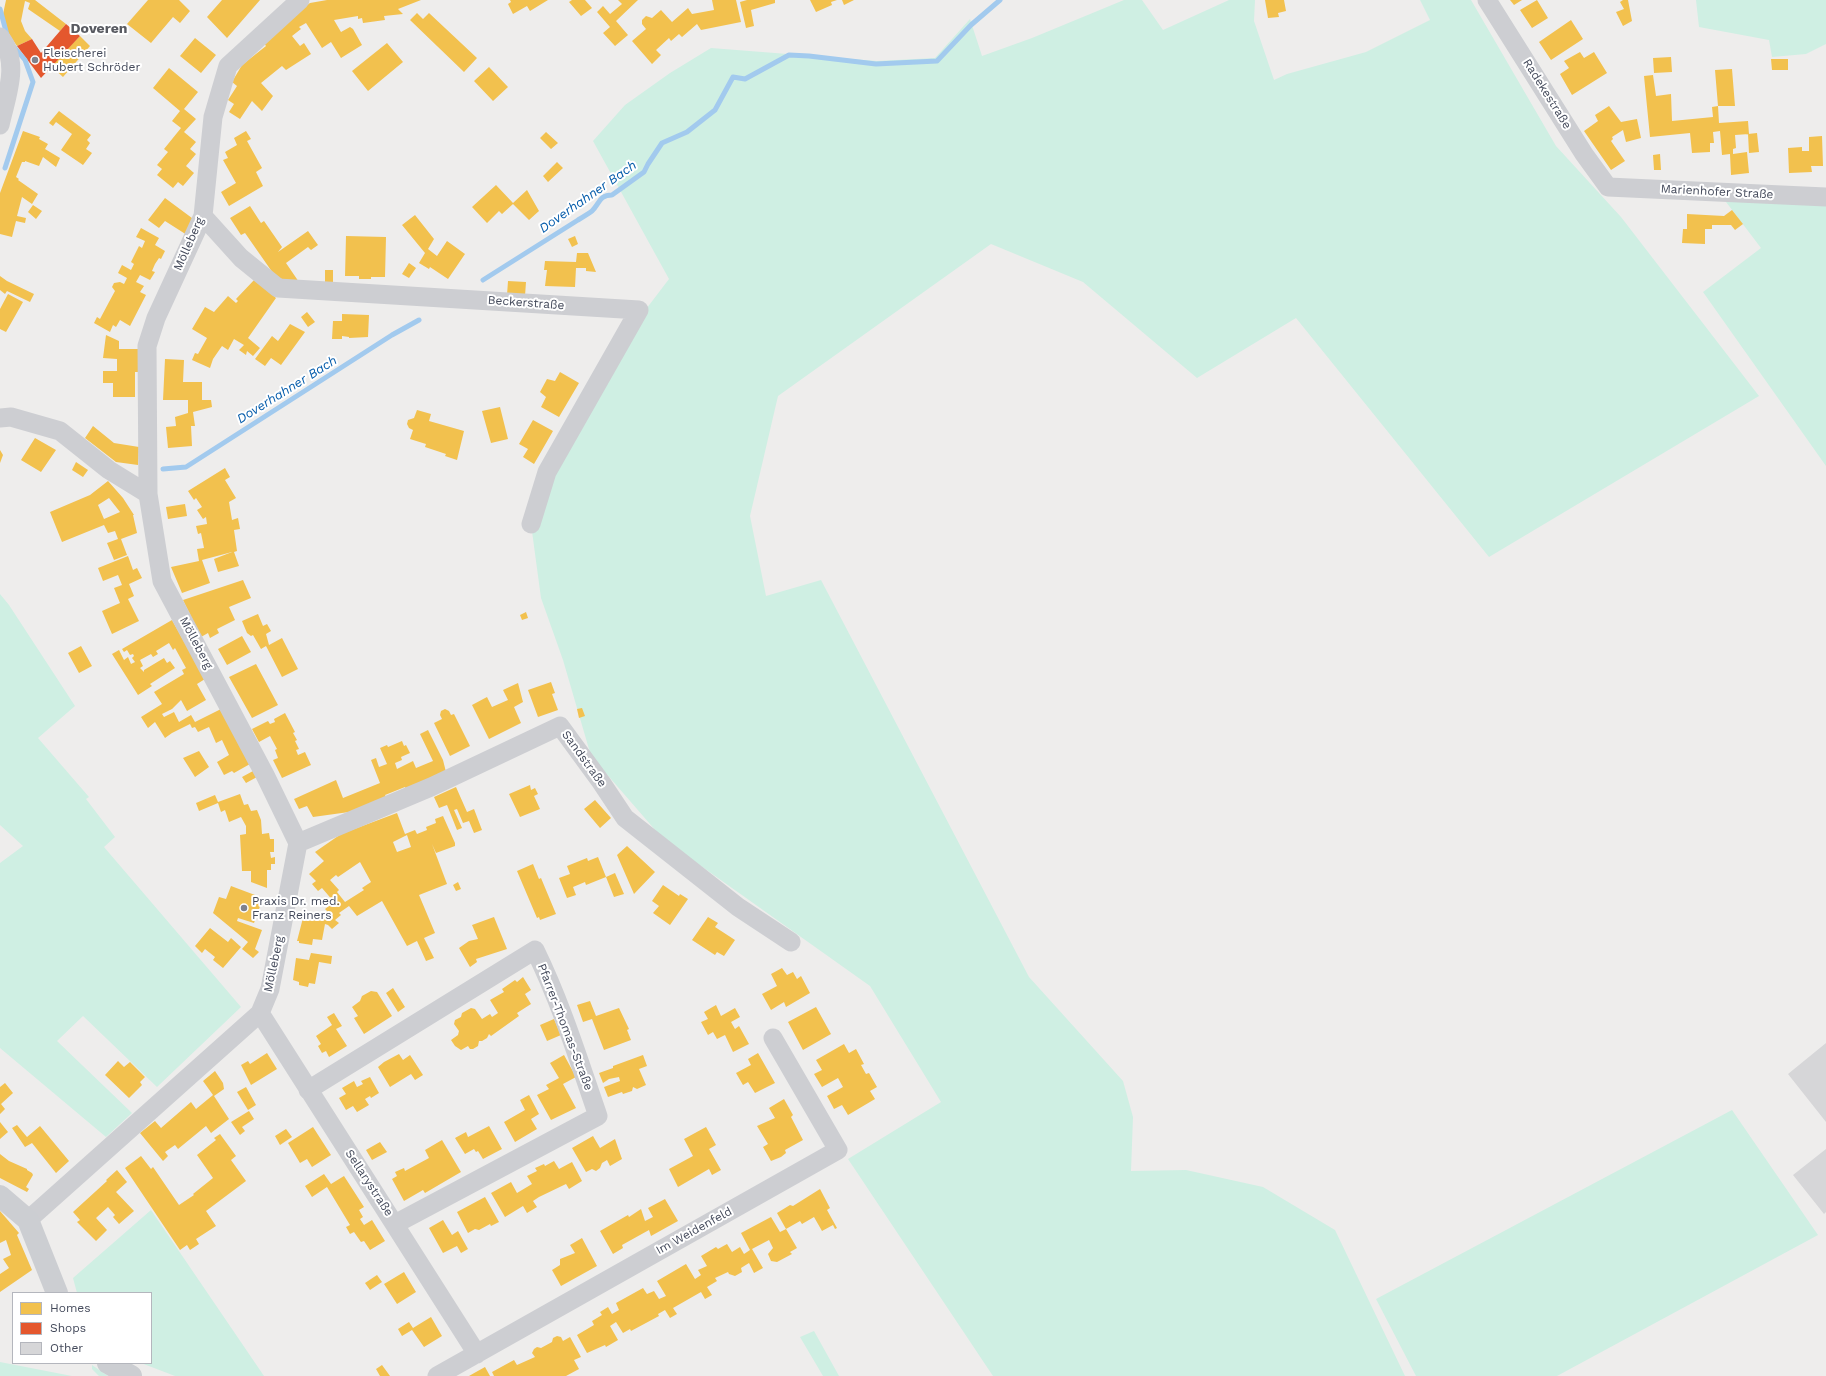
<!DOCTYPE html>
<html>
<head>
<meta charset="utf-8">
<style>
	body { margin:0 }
	#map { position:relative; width:1826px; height:1376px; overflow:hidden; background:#eeedec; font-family:"Work Sans",sans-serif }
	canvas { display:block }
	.legend { position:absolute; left:12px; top:1292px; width:140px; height:72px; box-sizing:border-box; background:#fff; border:1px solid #b4b6bd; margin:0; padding:5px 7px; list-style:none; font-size:12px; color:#43495a }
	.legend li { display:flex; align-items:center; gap:8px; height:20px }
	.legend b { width:20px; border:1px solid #b4b6bd }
</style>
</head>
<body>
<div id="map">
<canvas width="1826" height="1376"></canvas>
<ul class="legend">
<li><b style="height:11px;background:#f2c14e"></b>Homes</li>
<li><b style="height:11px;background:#e4572e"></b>Shops</li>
<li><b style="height:11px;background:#d6d6d8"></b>Other</li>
</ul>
</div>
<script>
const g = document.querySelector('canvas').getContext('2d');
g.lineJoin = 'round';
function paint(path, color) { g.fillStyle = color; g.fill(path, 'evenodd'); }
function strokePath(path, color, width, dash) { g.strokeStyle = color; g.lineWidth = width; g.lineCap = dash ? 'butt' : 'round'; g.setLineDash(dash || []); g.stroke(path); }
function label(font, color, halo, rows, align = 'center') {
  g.font = font + ' "Work Sans",sans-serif'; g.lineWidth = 4; g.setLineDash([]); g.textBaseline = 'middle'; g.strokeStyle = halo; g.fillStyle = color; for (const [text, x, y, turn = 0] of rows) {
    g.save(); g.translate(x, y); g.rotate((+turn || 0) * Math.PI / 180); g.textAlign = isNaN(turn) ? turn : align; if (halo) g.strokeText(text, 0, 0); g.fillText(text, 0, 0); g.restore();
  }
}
const green = new Path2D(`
	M1124,0H1142L1163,30L1229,0H1255L1254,21L1274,80L1287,74L1366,52L1430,20L1420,0H1471L1556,146L1621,217L1759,396L1489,557L1296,318L1197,378L1083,282L991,244L778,396L750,516L766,596L821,580L1029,977L1123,1081L1133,1117L1131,1171L1186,1170L1263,1187L1335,1230L1405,1376H993L848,1159L941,1102L870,986L663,839L591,756L563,660L541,598L531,524L621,342L669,279L593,141L625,105L670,73L711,48L877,61L935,58L970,19L982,56L1032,38Z
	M1696,0H1826V44L1806,54L1772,57L1769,40L1699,27Z
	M1723,198L1826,203V466L1703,292L1761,248Z
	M0,594L9,605L75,706L38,738L89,797L86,799L115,837L104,847L241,1007L157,1087L83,1016L57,1041L132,1113L106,1137L0,1048V863L23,846L0,825Z
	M1732,1110L1818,1235L1557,1376H1416L1376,1299Z
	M151,1210L264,1376H175L141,1363H151V1293H77L73,1278Z
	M814,1331L839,1376H823L800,1337Z
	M0,1362L72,1376H0Z
	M92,1365L108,1376H99L92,1369Z`);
const homes = new Path2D(`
	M6,0H35L66,24L60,31L28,9L30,3L25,1L21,21L25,31L32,39L17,46L10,36L2,19Z
	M148,0H179L190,11L180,23L173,17L151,43L127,24Z
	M222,0H260L227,38L207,17Z
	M327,0H421L398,9L403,14L384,16L385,20L363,23L362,18L358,19V16L334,20L341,32L350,27L353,29L362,45L341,58L331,42L322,48L306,23L299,27L301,29L292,36L300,46L304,43L311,54L286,70L282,66L261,83L273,96L262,111L252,101L240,119L229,112L234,104L228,100L237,86L232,82L242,65L266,46L263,42L283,22L310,3Z
	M510,0H548L530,11L527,6L513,14L508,4L511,2Z
	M572,0H585L592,8L581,16L569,2Z
	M618,0H638L616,21L628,35L615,46L603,33L610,27L597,12L603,6L610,14L622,4Z
	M712,0H736L741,22L701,30L697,24L682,37L679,34L671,41L669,38L656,50L661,55L652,64L632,41L646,29L642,24V20L646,16L652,18L661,10L672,22L688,8L692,14L714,10Z
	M747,0H775V3L751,10L754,26L746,28L740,2Z
	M810,0H837L831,2L832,5L816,12Z
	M842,0H854L844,5Z
	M1265,0H1284L1286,11L1278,13L1279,17L1268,18Z
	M1510,0H1522L1514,5Z
	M1537,0L1548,18L1532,28L1520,10Z
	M1623,0H1628L1632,21L1623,26L1616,12L1624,9L1620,2Z
	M417,13L423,19L429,13L477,58L464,72L410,20Z
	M1571,20L1583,39L1551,60L1539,42Z
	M80,36L90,46L63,77L51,66Z
	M195,38L216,55L201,73L180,56Z
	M387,43L403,62L368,91L352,71Z
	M1580,52L1584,58L1594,52L1607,73L1572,95L1560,74L1569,68L1564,61Z
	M1671,57L1672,72L1654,73L1653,58Z
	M1771,59H1788V70H1772Z
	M489,67L508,87L493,101L474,81Z
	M169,68L198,92L184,109L196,119L184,132L196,142L190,149L196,154L186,166L194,173L183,186L178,182L173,188L157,175L162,169L157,165L168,152L164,149L181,128L172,121L180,111L153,88Z
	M1732,69L1735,106H1718L1715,70Z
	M1653,75L1656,96L1671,94L1672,121L1713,117L1712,107L1718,106L1719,123L1748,121L1749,134L1735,135L1736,148L1733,149V154L1747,152L1749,173L1731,175L1730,154L1722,155L1720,131L1713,132L1714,143H1710V152L1692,153L1690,133L1650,137L1644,76Z
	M1609,106L1621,122L1637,119L1641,138L1626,142L1623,130L1612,137L1613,139L1611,141L1625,161L1611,170L1584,131L1598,121L1595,115Z
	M59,111L91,135L87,140L90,143L86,149L92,153L83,165L61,150L72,134L56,122L53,126L49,123Z
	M23,131L40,137L39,139L48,144L45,149L60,158L56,167L43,157L39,166L25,161V162H22L16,177L19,179L18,180L38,194L32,204L22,197L17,216L26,218L25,223L16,221L12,237L0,234V193Z
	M246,131L251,139L247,141L262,168L256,172L263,186L229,206L221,192L236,183L223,160L228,158L225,152L237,145L234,138Z
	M546,132L558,143L551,149L540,138Z
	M1757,133L1759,152L1749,153L1748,134Z
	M1822,136L1823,166H1811L1812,172L1789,173L1788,148L1802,147V151H1809V137Z
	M1660,154L1661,170H1654L1653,155Z
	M557,162L563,168L548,182L543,176Z
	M496,185L513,203L527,190L539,211L529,220L513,204L502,214L499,211L487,223L472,207Z
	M165,198L196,221L187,235L165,221L159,228L148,220Z
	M33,205L42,211L36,219L28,212Z
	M250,206L261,223L264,221L282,247L278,252L308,231L318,245L311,250L308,247L286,263L301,285H296L275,276L245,233L241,235L230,218Z
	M1732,210L1743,224L1735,230L1731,225H1712V229H1705V244L1682,243L1683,229H1687V214L1724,216Z
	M415,215L434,239L428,249L437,256L447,241L465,254L448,279L430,267L429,269L419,263L425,253L402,225Z
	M141,228L159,238L155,245L165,251L161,259L159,258L155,264L152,271L155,272L150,280L140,275L136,282L144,286L140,292L146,295L130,326L120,320L116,327L113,325L110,332L94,323L97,317L100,319L109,302L115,291L112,287L114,283L120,282L124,284L127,278L118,273L122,265L131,270L134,264L131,262L139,246L142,248L145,241L136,237Z
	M346,236L386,237L385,277H371V279H359V276H345Z
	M575,236L578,244L572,247L568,239Z
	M577,253H588L596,272L586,271V268H576L575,287L545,286L547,270H544L545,261L576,262Z
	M409,263L416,268L409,278L402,274Z
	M325,270H333V285H325Z
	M0,276L7,281L34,294L30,302L7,291L5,294L0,290Z
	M255,279L276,298L248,338L260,348L253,356L247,351L246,355L239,350L244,345L234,339L228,350L222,346L213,359L210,368L192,360L195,353L198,354L207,338L192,329L205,307L214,312L228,296L236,303L238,301L236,299Z
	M508,281L526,282L525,296L507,295Z
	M8,294L23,302L6,332L0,329V309Z
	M307,312L315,322L308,327L301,317Z
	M342,314L369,315L368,337L349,338V337L342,336V339H332L333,321H342Z
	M290,324L305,332L281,365L271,358L265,366L255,359L272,336L278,341Z
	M106,335L119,341V349H138V372H135V397H113V383H103V371H117V359L103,358Z
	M165,359L184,360L183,382H202V400H211L212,407L193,412L195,426H191L192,446L168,448L166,427L176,426L175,417L188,413V400H163Z
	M560,372L579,383L559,417L541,407L546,397L540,392L547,379L555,381Z
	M500,407L508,439L491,443L482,411Z
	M417,410L431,414L429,421L464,431L457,460L445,456L446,454L425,447L426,444L410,439L413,430L409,428L407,424L408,420L414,418Z
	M533,420L553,431L534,464L523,457L528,449L519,444Z
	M93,426L114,443L139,447L138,465L116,462L85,438Z
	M35,438L56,450L41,472L21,460Z
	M0,450L3,455L0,463Z
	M76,462L88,470L83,477L72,470Z
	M225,468L230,477L225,480L236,498L229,502L232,520L238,518L240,529L234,530L237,551L234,552L239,566L218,572L214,559L232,552L202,560L210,583L182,593L171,567L199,561L197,549L204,548L201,533L198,534L196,526L207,524L206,517L203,519L197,510L202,507L196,498L194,500L188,491Z
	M108,481L123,498L134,515H133L137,533L121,539L127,555L114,560L107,543L118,539L115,531L108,533L104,525L62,542L50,512L90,495ZM109,498L120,512L104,519L98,505Z
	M185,504L187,516L168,519L166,507Z
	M128,556L133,570L137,568L142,578L129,584L134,596L128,599L139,621L112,634L102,611L120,603L114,588L122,585L118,575L103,581L98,568Z
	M243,580L251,598L229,607L235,620L217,629L219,633L210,638L208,633L201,637L183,600Z
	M526,612L528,618L522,620L520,615Z
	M258,614L263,626L267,624L271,631L266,634L269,645L282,638L298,669L282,677L266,646L261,649L253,635L251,636L247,633L242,621Z
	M172,620L205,679L197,684L206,700L187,711L181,700L172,709L162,714L164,717L174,712L179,722L191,715L195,722L221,709L250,764L234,773L232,771L224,775L217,762L229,755L222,740L216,743L209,727L198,732L195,727L192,728L190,724L172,733L165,738L155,722L148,728L141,717L162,704L154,692L184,674L182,670L186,668L175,648L173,650L169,643L156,651L158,654L153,657L151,654L140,660L143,666L140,668L144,672V670L164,658L167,663L170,661L175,668L150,684L152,686L138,695L112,654L119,650L124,660L128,657L131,664L135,662L132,658L134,656L133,654L130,655L127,650L124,652L122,649Z
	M242,636L251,652L227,665L218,649Z
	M81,646L92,666L79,673L68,653Z
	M256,664L278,705L252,718L229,677Z
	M551,682L555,693L552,694L558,710L538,717L528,690Z
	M518,683L523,702L514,707L521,723L489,739L472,705L487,697L492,707L508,700L503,690Z
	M582,708L585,716L579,718L577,709Z
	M445,709L449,711L451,715L454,714L470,746L450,756L434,723L442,719L440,715L441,711Z
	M285,713L295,732L293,733L297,740L295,741L299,749L296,750L298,755L305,752L311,765L282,778L273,760L278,758L275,750L277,749L270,736L259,742L252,729L268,721L270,724L275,722L274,719Z
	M428,730L443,760L446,772L406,789L405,787L385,795L386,797L349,812L313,817L307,806L299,809L294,799L336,780L343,798L380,783L371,760L376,758L379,767L387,764L380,748L387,745L388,747L402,741L404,746L406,745L410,753L401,757L402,760L395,763L397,769L413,761L416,768L433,761L420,734Z
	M199,751L209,767L195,777L183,758Z
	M253,771L257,777L246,783L242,777Z
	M530,785L531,790L535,788L538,794L534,796L540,809L520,817L509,794Z
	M456,787L467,812L474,809L482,830L474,833L469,821L463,823L457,809L454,810L462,828L457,830L447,805L439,808L434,797Z
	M240,794L244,805L248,804L251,811L257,810L261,820L262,834L269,833L270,839H274V852H270L271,858L275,857V864H271V870H267V888L251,882V871H242L240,835L246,834V826L241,817L229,822L225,810L221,812L218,803L199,811L196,803L215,795L218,802Z
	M595,800L611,818L600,828L584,809Z
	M397,813L405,834L415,830L417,834L427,830L426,827L436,823L435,819L443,816L455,843V846L436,853L432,844L447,884L419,895L435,933L424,938L434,958L426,961L417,941L407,946L382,901L357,916L349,906L339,913L341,915L335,920L339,923L332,929L328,925L325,924L322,940L313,939L312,945L299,943V941H297L304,914L321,917L327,911L325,909L334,902L322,888L318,891L312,884L316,881L309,874L324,861L315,852L341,834ZM407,835L411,847L397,852L393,842ZM360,862L371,882L362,888L364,890L345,902L337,892L339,890L330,880L336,875L338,877Z
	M627,846L655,872L634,894L617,855Z
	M598,857L606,877L586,885L585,882L573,887L576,895L567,898L559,878L570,874L567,866L587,858L588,861Z
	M533,864L539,879L541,878L556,914L540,920L539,917L537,918L517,871Z
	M615,873L624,894L614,897L606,877Z
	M458,882L461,889L456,891L453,885Z
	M663,885L679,896L680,894L688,899L670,925L653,913L659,906L652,901Z
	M231,886L263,898L254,923L238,918L237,921L262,930L255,949L259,952L253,958L242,949L248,942L213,913L219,897L226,899Z
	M494,917L507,949L476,959L477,962L470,967L459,948L469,941L478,939L472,925Z
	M708,917L718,923L715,927L735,940L724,956L717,952L715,955L692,940Z
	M210,928L228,942L231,938L241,947L223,968L213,960L215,957L205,949L202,953L195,946Z
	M311,953L332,956L331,964L319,962L315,984L309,983L308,987L299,985V982L293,980L296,958L309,960Z
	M782,968L787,975L793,972L797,979L801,976L810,993L786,1007L784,1002L771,1010L762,994L777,986L771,974Z
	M523,977L531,990L525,994L531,1004L517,1013L519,1016L491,1036L489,1034L487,1038L482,1041H479L478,1046L473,1049H470L468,1046L461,1050L455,1046L451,1040L458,1035L459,1031L454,1024L455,1020L461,1017L462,1013L471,1008L475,1009L482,1019L490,1014L492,1017L498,1013L490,1000L504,992L502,989L515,980L517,982Z
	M393,988L405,1007L398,1012L386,993Z
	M371,991L377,992L392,1016L364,1034L354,1018L358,1016L352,1007L360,1001L362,996Z
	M590,1001L596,1016L619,1008L629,1029L627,1030L631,1040L604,1050L592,1019L583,1022L577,1005Z
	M716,1005L721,1016L735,1008L740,1017L731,1022L735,1029L739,1026L749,1044L733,1052L725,1035L717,1039L713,1032L708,1035L701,1022L708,1019L704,1012Z
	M816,1007L831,1034L803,1050L788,1022Z
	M334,1013L342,1026L336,1029L347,1046L329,1057L326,1051L322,1053L318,1046L321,1044L316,1036L332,1025L327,1017Z
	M554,1019L561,1035L547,1041L540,1025Z
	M844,1044L849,1053L856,1049L864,1064L861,1065L866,1074L869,1073L877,1087L870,1091L875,1099L848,1115L842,1105L834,1109L827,1096L843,1087L838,1078L822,1087L814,1074L822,1070L816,1060Z
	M267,1053L277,1069L251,1085L241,1065L248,1061L250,1064Z
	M758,1053L775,1083L755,1093L748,1082L743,1085L736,1073L751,1065L748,1059Z
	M399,1054L403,1060L410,1055L423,1075L415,1080L411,1074L390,1087L378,1067L384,1062Z
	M564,1055L576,1077L563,1084L576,1108L551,1120L537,1095L549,1089L546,1085L559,1078L550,1063Z
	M643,1055L647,1066L639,1069L646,1085L637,1089L633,1087L632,1091L623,1094L622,1092L608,1097L604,1087L620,1081L619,1077L609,1079L603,1083L599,1073L613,1068V1066Z
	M118,1061L124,1067L130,1062L145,1077L140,1082L142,1085L129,1098L105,1075Z
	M215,1071L223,1083L224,1089L214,1096L229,1119L211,1133L206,1126L178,1149L175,1145L165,1152L168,1156L163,1161L140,1133L155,1121L161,1128L191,1102L196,1109L213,1095L203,1081Z
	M370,1077L379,1093L371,1098L370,1096L365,1099L369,1105L357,1112L353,1106L346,1110L339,1098L346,1094L342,1088L354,1081L357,1087L363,1084L361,1081Z
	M5,1083L13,1093L1,1104L5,1109L0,1114V1087Z
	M246,1087L256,1105L248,1110L237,1092Z
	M529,1095L539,1114L531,1119L537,1129L515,1142L504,1122L525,1110L520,1100Z
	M784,1099L793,1115L791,1117L803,1140L785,1150L786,1153L781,1157L771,1161L763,1147L768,1144L757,1126L775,1118L769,1108Z
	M249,1111L254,1119L242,1127L245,1131L240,1135L231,1122Z
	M0,1122L8,1132L0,1139Z
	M17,1125L27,1137L40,1126L69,1161L56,1173L32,1143L25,1147L12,1128Z
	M489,1126L502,1149L483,1159L478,1151L476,1152L474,1149L465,1154L455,1138L466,1132L468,1137Z
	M313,1127L331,1155L312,1167L307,1159L300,1163L288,1143Z
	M706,1127L716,1145L709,1149L721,1170L712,1175L709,1169L678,1187L669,1169L693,1156L684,1139Z
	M286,1129L292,1137L280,1145L275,1136Z
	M220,1134L236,1156L231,1160L246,1181L206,1211L216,1226L196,1239L199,1244L190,1250L187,1245L180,1250L125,1168L141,1156L151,1169L153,1167L179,1205L194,1195L193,1194L213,1178L197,1155L216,1140L214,1138Z
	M593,1136L600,1148L615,1139L622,1159L610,1166L607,1160L602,1163L600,1168L596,1171L592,1169L586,1172L572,1148Z
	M442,1140L461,1172L425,1193L423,1190L404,1201L392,1179L397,1176L395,1172L404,1168L405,1171L429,1158L425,1150Z
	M380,1142L387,1152L372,1160L366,1150Z
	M0,1154L9,1161L27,1169V1170L32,1173L33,1175L26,1187L29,1189L27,1192L0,1178Z
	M554,1161L559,1169L572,1162L582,1181L569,1189L566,1184L539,1197L533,1201L537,1207L527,1213L523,1206L505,1217L491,1193L511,1182L517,1193L532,1184L527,1176L537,1171L535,1168L544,1164L545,1166Z
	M117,1170L127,1182L116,1192L134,1211L119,1224L113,1217L115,1215L108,1207L96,1218L107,1230L96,1241L77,1222L80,1220L73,1212L107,1181L106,1180Z
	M324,1174L331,1184L344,1176L364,1207L359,1210L363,1217L360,1219L364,1225L372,1220L385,1241L370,1250L364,1241L361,1242L354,1232L350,1234L346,1227L350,1225L327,1187L312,1197L305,1186Z
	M820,1189L830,1208L827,1210L837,1228L835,1229L833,1225L822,1231L814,1217L802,1224L800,1221L786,1229L797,1248L790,1252L792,1254L777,1262L771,1261L768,1254L773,1248L769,1240L752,1249L763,1268L754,1273L749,1263L741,1268L742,1272L735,1276L729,1274L728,1272L715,1278L717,1281L707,1287L712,1295L705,1299L701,1292L673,1308L677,1314L670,1318L665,1310L658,1314L659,1316L631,1331L630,1329L623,1333L616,1322L610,1326L618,1340L606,1347L605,1345L587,1353L577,1335L594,1325L592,1321L602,1315L600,1312L608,1307L612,1314L619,1310L616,1303L643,1288L647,1294L654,1291L659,1299L666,1296L657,1281L686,1264L695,1279L701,1275L698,1270L707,1266L701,1256L716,1247L718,1249L727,1244L732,1252L740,1247L744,1254L750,1250L741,1233L771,1217L780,1232L786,1229L777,1213L790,1205L793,1206Z
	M485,1197L499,1222L491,1226L490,1224L479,1230L475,1229L468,1233L457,1212Z
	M665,1199L678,1221L651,1236L649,1230L622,1245L623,1248L613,1254L600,1231L628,1215L629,1217L641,1209L645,1221L653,1217L648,1208Z
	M0,1211L19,1233L17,1235L32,1270L0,1292V1274L9,1268L3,1259L11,1255L6,1240L0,1243Z
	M443,1220L452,1235L458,1231L468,1249L461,1253L457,1246L443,1253L429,1228Z
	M582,1238L597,1266L561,1286L552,1270L560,1265V1259L575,1253L570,1245Z
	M404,1272L416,1292L397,1304L384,1284Z
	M377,1275L382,1282L370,1290L365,1283Z
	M431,1317L442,1336L424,1347L412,1330L402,1336L398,1329L409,1322L413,1328Z
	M557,1336L561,1337L563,1341L570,1337L581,1357L574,1360L579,1369L566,1376H494L492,1372L514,1360L517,1365L535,1357L532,1353L534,1349L537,1347L541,1348L552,1342L553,1338Z
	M382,1365L390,1376H380L376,1369Z
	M485,1367L490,1376H469L476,1372Z`);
const shops = new Path2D(`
	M66,24L80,36L41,78L17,46L32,39L41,53Z`);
const stream = new Path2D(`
	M0,9L7,35
	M5,168L33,82L25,60L14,47
	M483,280L578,220C583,217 588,214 592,211C600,203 599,195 612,195L644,172L648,164L662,143L687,132L715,110L733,77L745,79L789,55L809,56L876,64L937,61L971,25L1000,0
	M163,469L186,467L392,335L419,320`);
const building = new Path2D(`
	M1826,1043V1122L1788,1074Z
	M1826,1149V1212L1824,1214L1793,1175Z`);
const minor = new Path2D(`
	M1487,0L1584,154L1608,187L1826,197
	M0,37C21,62 6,97 0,125
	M203,216L241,258L278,288L639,310L547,472L531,524
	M0,418L11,417L60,431L109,470L148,494
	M298,843L431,787L560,726L601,782L625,818L738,907L791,942
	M260,1013L477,1354
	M308,1090L535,950C561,1003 579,1061 598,1116L395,1224
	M28,1220L260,1013L270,989L298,843L265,775L162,581L148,494L147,346L156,318L203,216L213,117L228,66L300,0
	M437,1376L838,1150L773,1038`);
const secondary = new Path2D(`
	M0,1196L28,1220L57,1293
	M108,1363L131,1376`);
const markers = [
	[35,60,4,"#7f828d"],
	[244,908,4,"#7f828d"]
];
const poiNames = [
	["Fleischerei",43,53],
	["Hubert Schröder",43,67],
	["Praxis Dr. med.",252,901],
	["Franz Reiners",252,915]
];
const streetNames = [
	["Radekestraße",1547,94,58],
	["Marienhofer Straße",1717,192,3],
	["Mölleberg",189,244,-66],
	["Beckerstraße",526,303,4],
	["Mölleberg",196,643,62],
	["Sandstraße",584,759,54],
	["Mölleberg",274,964,-78],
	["Pfarrer-Thomas-Straße",565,1027,69],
	["Sellarystraße",369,1183,57],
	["Im Weidenfeld",694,1231,-29]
];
const waterNames = [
	["Doverhahner Bach",588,197,-35],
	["Doverhahner Bach",287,390,-32]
];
const quarterNames = [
	["Doveren",99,29]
];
paint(green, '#cfefe3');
paint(homes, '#f2c14e');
paint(shops, '#e4572e');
strokePath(stream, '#a2caee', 5);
paint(building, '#d6d6d8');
strokePath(minor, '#cdced2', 19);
strokePath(secondary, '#ccced2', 22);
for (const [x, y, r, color] of markers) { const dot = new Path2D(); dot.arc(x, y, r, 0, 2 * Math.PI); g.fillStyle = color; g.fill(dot); strokePath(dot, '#fff', 1.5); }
label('12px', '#43495a', '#fff', poiNames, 'left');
label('12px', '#43495a', '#fff', streetNames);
label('italic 13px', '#055cab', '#fff', waterNames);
label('bold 14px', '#585a61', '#fff', quarterNames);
</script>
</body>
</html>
